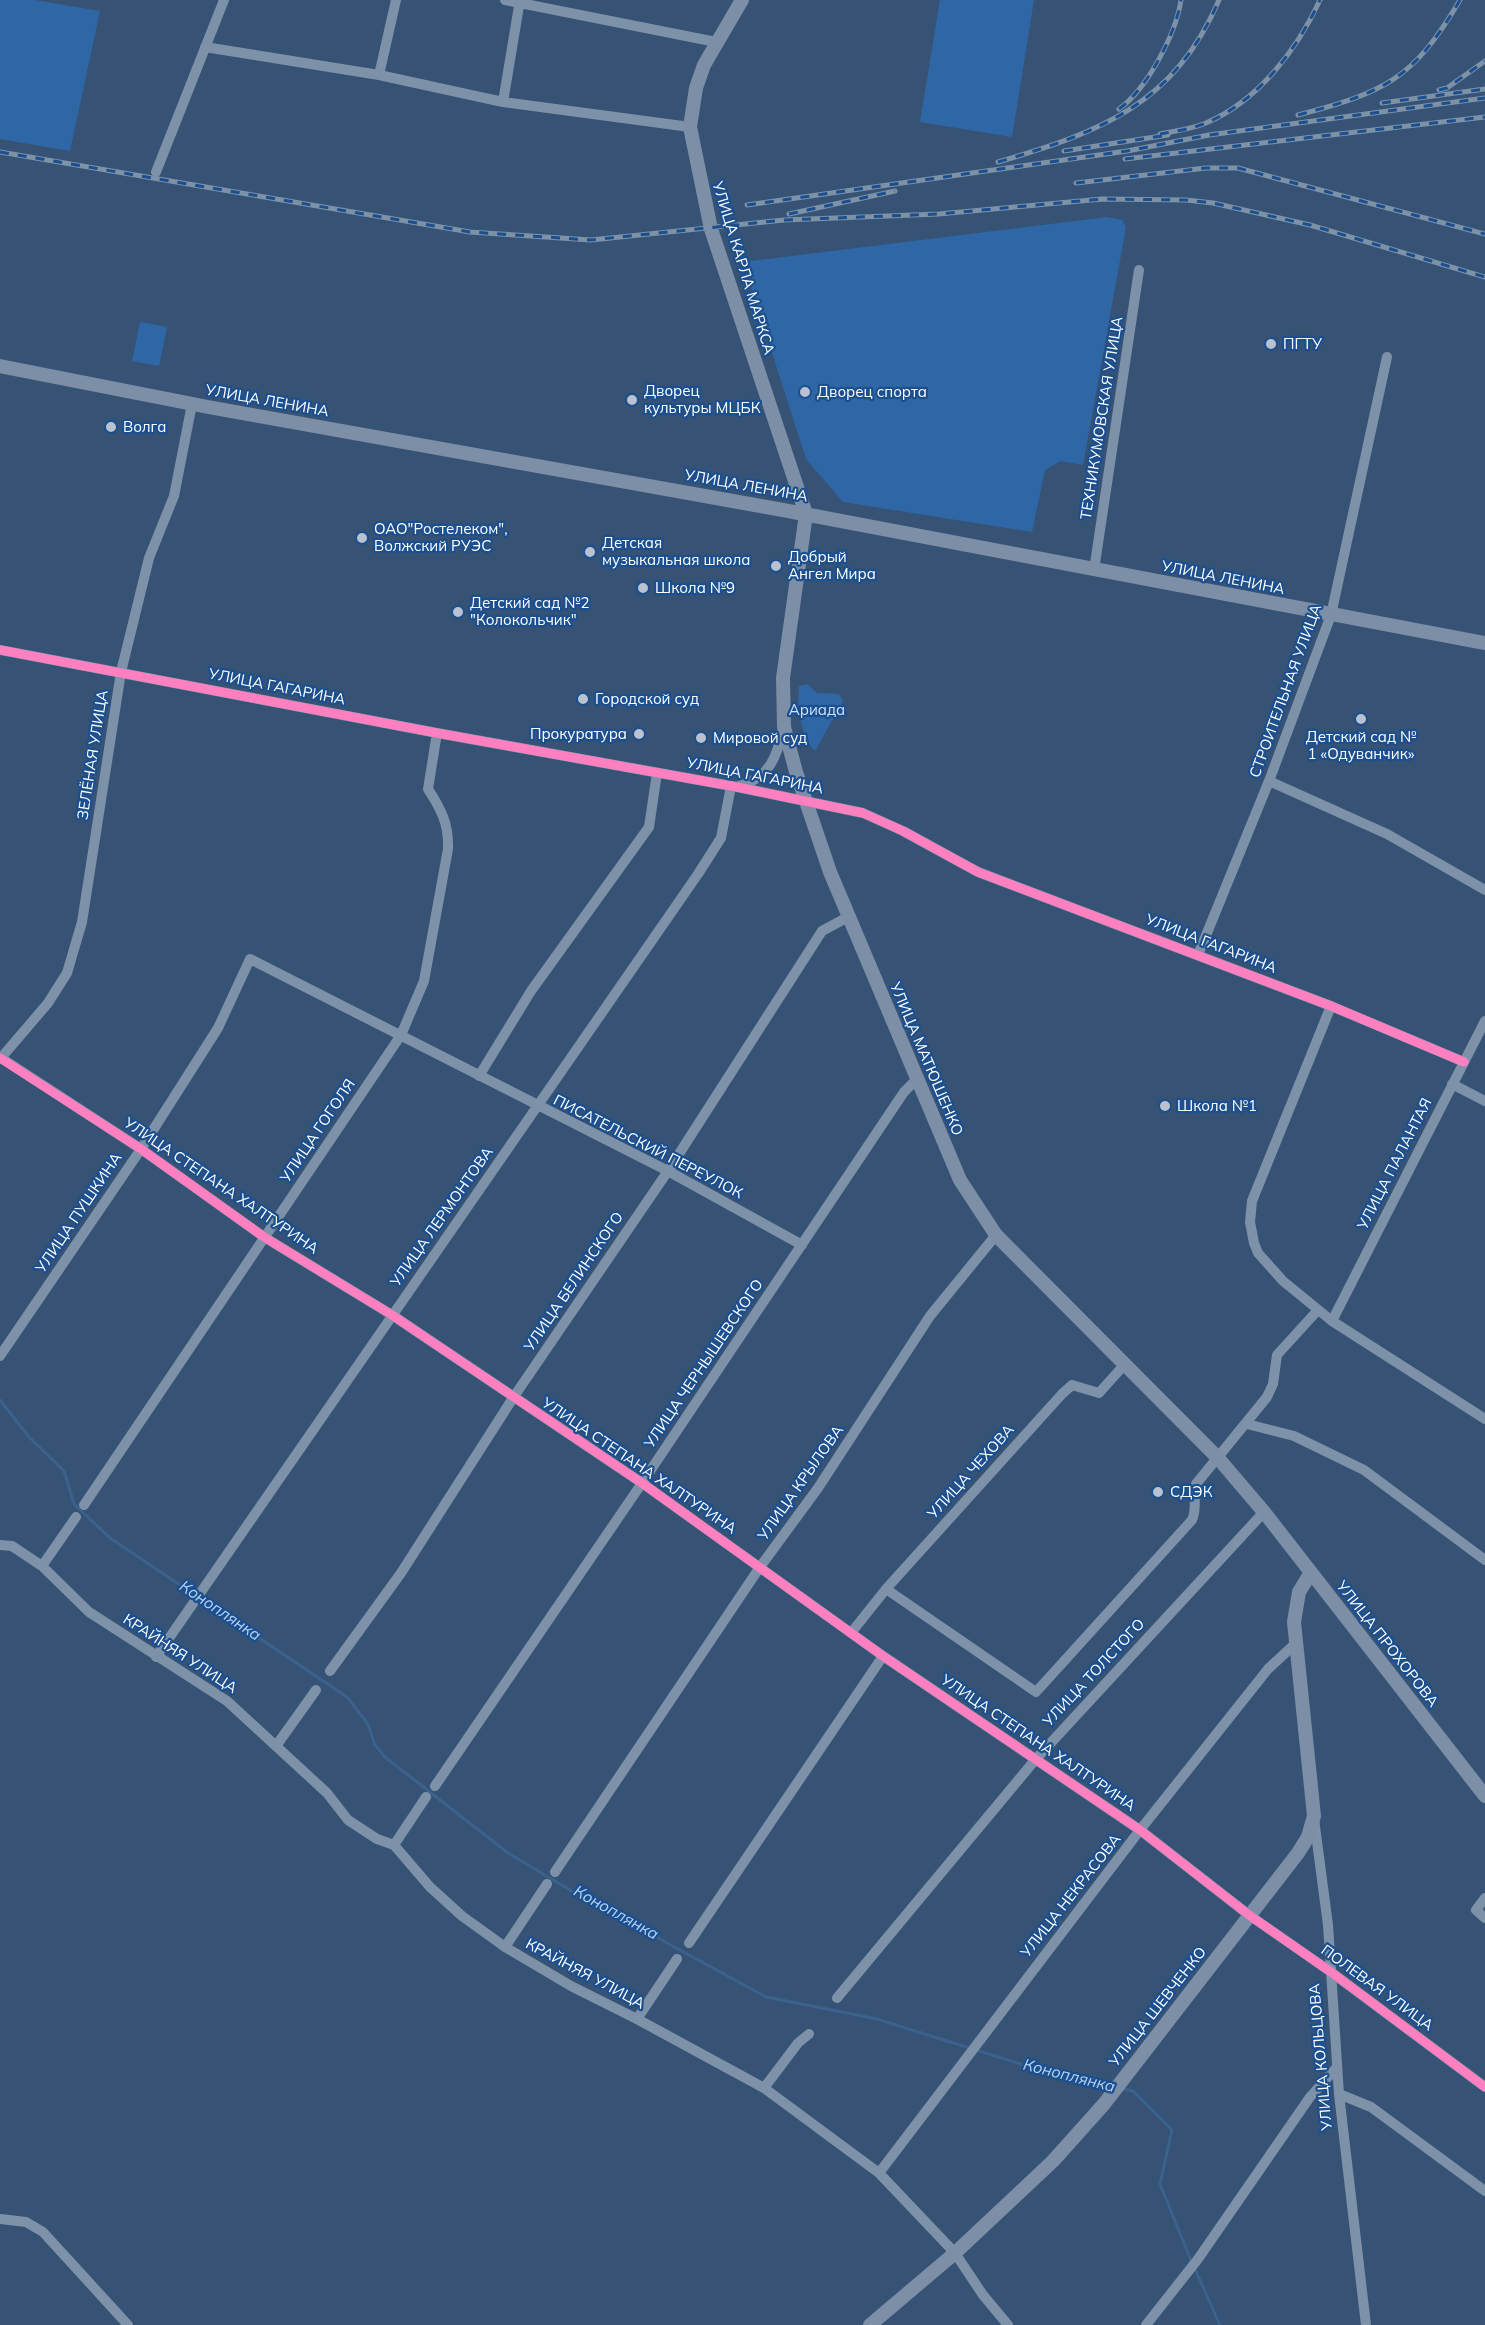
<!DOCTYPE html>
<html>
<head>
<meta charset="utf-8">
<style>
	body { margin:0 }
	canvas { display:block; background:#365274 }
</style>
</head>
<body>
<canvas width="1485" height="2325"></canvas>
<script>
const g = document.querySelector('canvas').getContext('2d');
g.lineJoin = 'round';
function paint(path, color) { g.fillStyle = color; g.fill(path, 'evenodd'); }
function strokePath(path, color, width, dash) { g.strokeStyle = color; g.lineWidth = width; g.lineCap = dash ? 'butt' : 'round'; g.setLineDash(dash || []); g.stroke(path); }
function label(font, color, halo, rows, align = 'center') {
  g.font = font + ' Mulish,sans-serif'; g.lineWidth = 4.5; g.setLineDash([]); g.textBaseline = 'middle'; g.strokeStyle = halo; g.fillStyle = color; for (const [text, x, y, turn = 0] of rows) {
    g.save(); g.translate(x, y); g.rotate((+turn || 0) * Math.PI / 180); g.textAlign = isNaN(turn) ? turn : align; if (halo) g.strokeText(text, 0, 0); g.fillText(text, 0, 0); g.restore();
  }
}
const green = new Path2D(`
	M0,0H35L100,11L70,151L0,139Z
	M940,0H1034L1012,137L920,122Z
	M1107,217L1122,220L1126,227L1083,465L1060,461L1045,470L1032,532L843,502L806,459L743,262Z
	M140,322L167,327L159,366L132,361Z
	M807,684L817,693L839,694L843,701L815,751C800,736 797,706 799,686Z`);
const stream = new Path2D(`
	M0,1400L29,1437L64,1471L74,1504L110,1538L347,1697L368,1724L375,1745L385,1757L508,1853L570,1890L766,1997L877,2019L1046,2072L1113,2087
	M1123,2089L1133,2091L1172,2130L1160,2184L1192,2263
	M1195,2269L1220,2325`);
const minor = new Path2D(`
	M505,0L716,42
	M205,47L379,75L503,102L690,127
	M379,75L396,0
	M503,102L520,0
	M156,172L224,0
	M1094,570L1139,270
	M0,650L437,733L737,787L863,813L903,831L978,872L1331,1006L1464,1062
	M1269,781L1387,834L1485,890
	M739,786C770,778 777,756 784,727
	M1198,955L1269,781L1331,615L1387,357
	M1331,1006L1252,1201L1250,1222L1254,1243L1258,1253L1283,1281L1332,1321L1485,1419
	M1,1058L141,1149L264,1237L392,1315L642,1483L883,1656L1140,1830L1249,1915L1331,1972L1485,2087
	M1,1058L48,1003L67,973L82,922L121,672L149,558L174,496L192,404
	M479,1076L531,991L649,827L657,773
	M1452,1084L1485,1101
	M1332,1321L1485,1021
	M0,1356L141,1149L218,1028L250,959L668,1171L802,1245
	M1247,1424L1294,1436L1364,1470L1485,1560
	M84,1505L401,1035L424,981L448,849C449,824 441,809 428,789L437,733
	M0,1545L12,1546L42,1566L89,1612L227,1701L327,1793L348,1820L377,1839L394,1845L430,1887L462,1916L505,1947L571,1986L637,2019L764,2088L879,2173L955,2253L983,2295L1008,2325
	M42,1566L76,1517
	M886,1589L1036,1692L1192,1520C1198,1507 1192,1496 1196,1484L1267,1397L1273,1384L1277,1355L1317,1311
	M851,1633L886,1589L1062,1394L1072,1385L1099,1393L1125,1364
	M156,1657L698,874L721,838L731,786
	M330,1671L401,1573L513,1398L668,1171L822,931L848,917
	M276,1746L316,1690
	M435,1786L642,1483L904,1092L917,1079
	M1314,1819L1328,1925L1339,2094L1366,2325
	M394,1845L426,1797
	M555,1872L760,1567L818,1488L930,1316L996,1235
	M1485,1898L1476,1910L1485,1918
	M689,1943L883,1656
	M505,1947L547,1884
	M837,1998L1035,1760L1264,1512
	M637,2019L677,1959
	M764,2088L798,2043L809,2034
	M1339,2094L1371,2107L1485,2191
	M879,2173L1140,1830L1268,1669L1295,1644
	M0,2219L26,2222L43,2232L128,2325
	M1146,2325L1198,2259L1310,2097L1337,2067`);
const major = new Path2D(`
	M742,0L704,65L696,88L690,127L711,229L806,514L783,678L784,727L796,772L830,872L960,1180L996,1235L1218,1458L1264,1512L1485,1796
	M0,366L208,407L783,510L1485,643
	M870,2325L955,2253L1053,2161L1104,2104L1298,1853L1308,1837L1314,1816L1294,1622L1299,1592L1310,1574`);
const rail = new Path2D(`
	M1439,90L1447,88L1485,61
	M1382,103L1485,89
	M1119,109C1147,89 1176,34 1181,0
	M1298,115C1385,92 1413,80 1460,0
	M1160,134C1175,131 1192,129 1206,123C1258,101 1297,50 1320,0
	M1064,151L1168,135
	M0,152L470,232L591,240L784,220L939,214L1102,199L1186,200L1213,203L1310,225L1485,277
	M1125,159L1485,117
	M998,162C1100,132 1174,105 1219,0
	M1076,183L1206,168H1238L1485,234
	M747,205L1127,151L1209,135L1485,98
	M789,214L895,191`);
const cycleway = new Path2D(`
	M0,650L437,733L737,787L863,813L903,831L978,872L1331,1006L1464,1062
	M0,1058L141,1149L264,1237L392,1315L642,1483L883,1656L1140,1830L1249,1915L1331,1972L1485,2087`);
const markers = [
	[1271,344,6,"#b9c2ce"],
	[805,392,6,"#b9c2ce"],
	[632,400,6,"#b9c2ce"],
	[111,427,6,"#b9c2ce"],
	[362,538,6,"#b9c2ce"],
	[590,552,6,"#b9c2ce"],
	[776,566,6,"#b9c2ce"],
	[643,588,6,"#b9c2ce"],
	[458,612,6,"#b9c2ce"],
	[583,699,6,"#b9c2ce"],
	[1361,719,6,"#b9c2ce"],
	[639,734,6,"#b9c2ce"],
	[701,738,6,"#b9c2ce"],
	[1165,1106,6,"#b9c2ce"],
	[1158,1492,6,"#b9c2ce"]
];
const streetNames = [
	["УЛИЦА КАРЛА МАРКСА",743,268,73],
	["УЛИЦА ЛЕНИНА",267,401,10],
	["ТЕХНИКУМОВСКАЯ УЛИЦА",1102,418,-81],
	["УЛИЦА ЛЕНИНА",746,486,10],
	["УЛИЦА ЛЕНИНА",1223,578,11],
	["УЛИЦА ГАГАРИНА",277,687,11],
	["СТРОИТЕЛЬНАЯ УЛИЦА",1286,691,-70],
	["ЗЕЛЁНАЯ УЛИЦА",93,755,-81],
	["УЛИЦА ГАГАРИНА",755,776,11],
	["УЛИЦА ГАГАРИНА",1211,944,21],
	["УЛИЦА МАТЮШЕНКО",926,1059,67],
	["УЛИЦА ГОГОЛЯ",318,1131,-56],
	["ПИСАТЕЛЬСКИЙ ПЕРЕУЛОК",648,1147,27],
	["УЛИЦА ПАЛАНТАЯ",1395,1164,-63],
	["УЛИЦА СТЕПАНА ХАЛТУРИНА",221,1186,34],
	["УЛИЦА ПУШКИНА",79,1213,-56],
	["УЛИЦА ЛЕРМОНТОВА",442,1217,-55],
	["УЛИЦА БЕЛИНСКОГО",574,1282,-56],
	["УЛИЦА ЧЕРНЫШЕВСКОГО",704,1364,-56],
	["УЛИЦА СТЕПАНА ХАЛТУРИНА",639,1466,34],
	["УЛИЦА ЧЕХОВА",971,1472,-48],
	["УЛИЦА КРЫЛОВА",801,1483,-55],
	["УЛИЦА ПРОХОРОВА",1387,1644,52],
	["КРАЙНЯЯ УЛИЦА",180,1654,33],
	["УЛИЦА ТОЛСТОГО",1094,1673,-47],
	["УЛИЦА СТЕПАНА ХАЛТУРИНА",1038,1743,34],
	["УЛИЦА НЕКРАСОВА",1071,1896,-52],
	["КРАЙНЯЯ УЛИЦА",585,1974,28],
	["ПОЛЕВАЯ УЛИЦА",1377,1988,36],
	["УЛИЦА ШЕВЧЕНКО",1158,2007,-52],
	["УЛИЦА КОЛЬЦОВА",1321,2057,-95]
];
const poiNames = [
	["ПГТУ",1283,344],
	["Дворец",644,391],
	["культуры МЦБК",644,408],
	["Дворец спорта",817,392],
	["Волга",123,427],
	["ОАО\"Ростелеком\",",374,529],
	["Волжский РУЭС",374,546],
	["Детская",602,543],
	["музыкальная школа",602,560],
	["Добрый",788,557],
	["Ангел Мира",788,574],
	["Школа №9",655,588],
	["Детский сад №2",470,603],
	["\"Колокольчик\"",470,620],
	["Городской суд",595,699],
	["Прокуратура",627,734,"right"],
	["Детский сад №",1361,737,"center"],
	["1 «Одуванчик»",1361,754,"center"],
	["Мировой суд",713,738],
	["Школа №1",1177,1106],
	["СДЭК",1170,1492]
];
const parkNames = [
	["Ариада",817,710]
];
const waterNames = [
	["Коноплянка",220,1611,34],
	["Коноплянка",616,1913,29],
	["Коноплянка",1069,2076,14]
];
paint(green, '#2f66a5');
strokePath(stream, '#3b618d', 3);
strokePath(minor, '#7d92a8', 10);
strokePath(major, '#7d8ea7', 14);
strokePath(rail, '#7e92a7', 5);
strokePath(rail, '#1b4f8f', 3, [9]);
strokePath(cycleway, '#ff80c0', 9);
for (const [x, y, r, color] of markers) { const dot = new Path2D(); dot.arc(x, y, r, 0, 2 * Math.PI); g.fillStyle = color; g.fill(dot); strokePath(dot, '#1b4f8f', 2); }
label('15px', '#fff', '#1b4f8f', streetNames);
label('15px', '#fff', '#1b4f8f', poiNames, 'left');
label('15px', '#cfe3fa', '#1b4f8f', parkNames);
label('italic 16px', '#b5d3f5', '#1b4f8f', waterNames);
</script>
</body>
</html>
